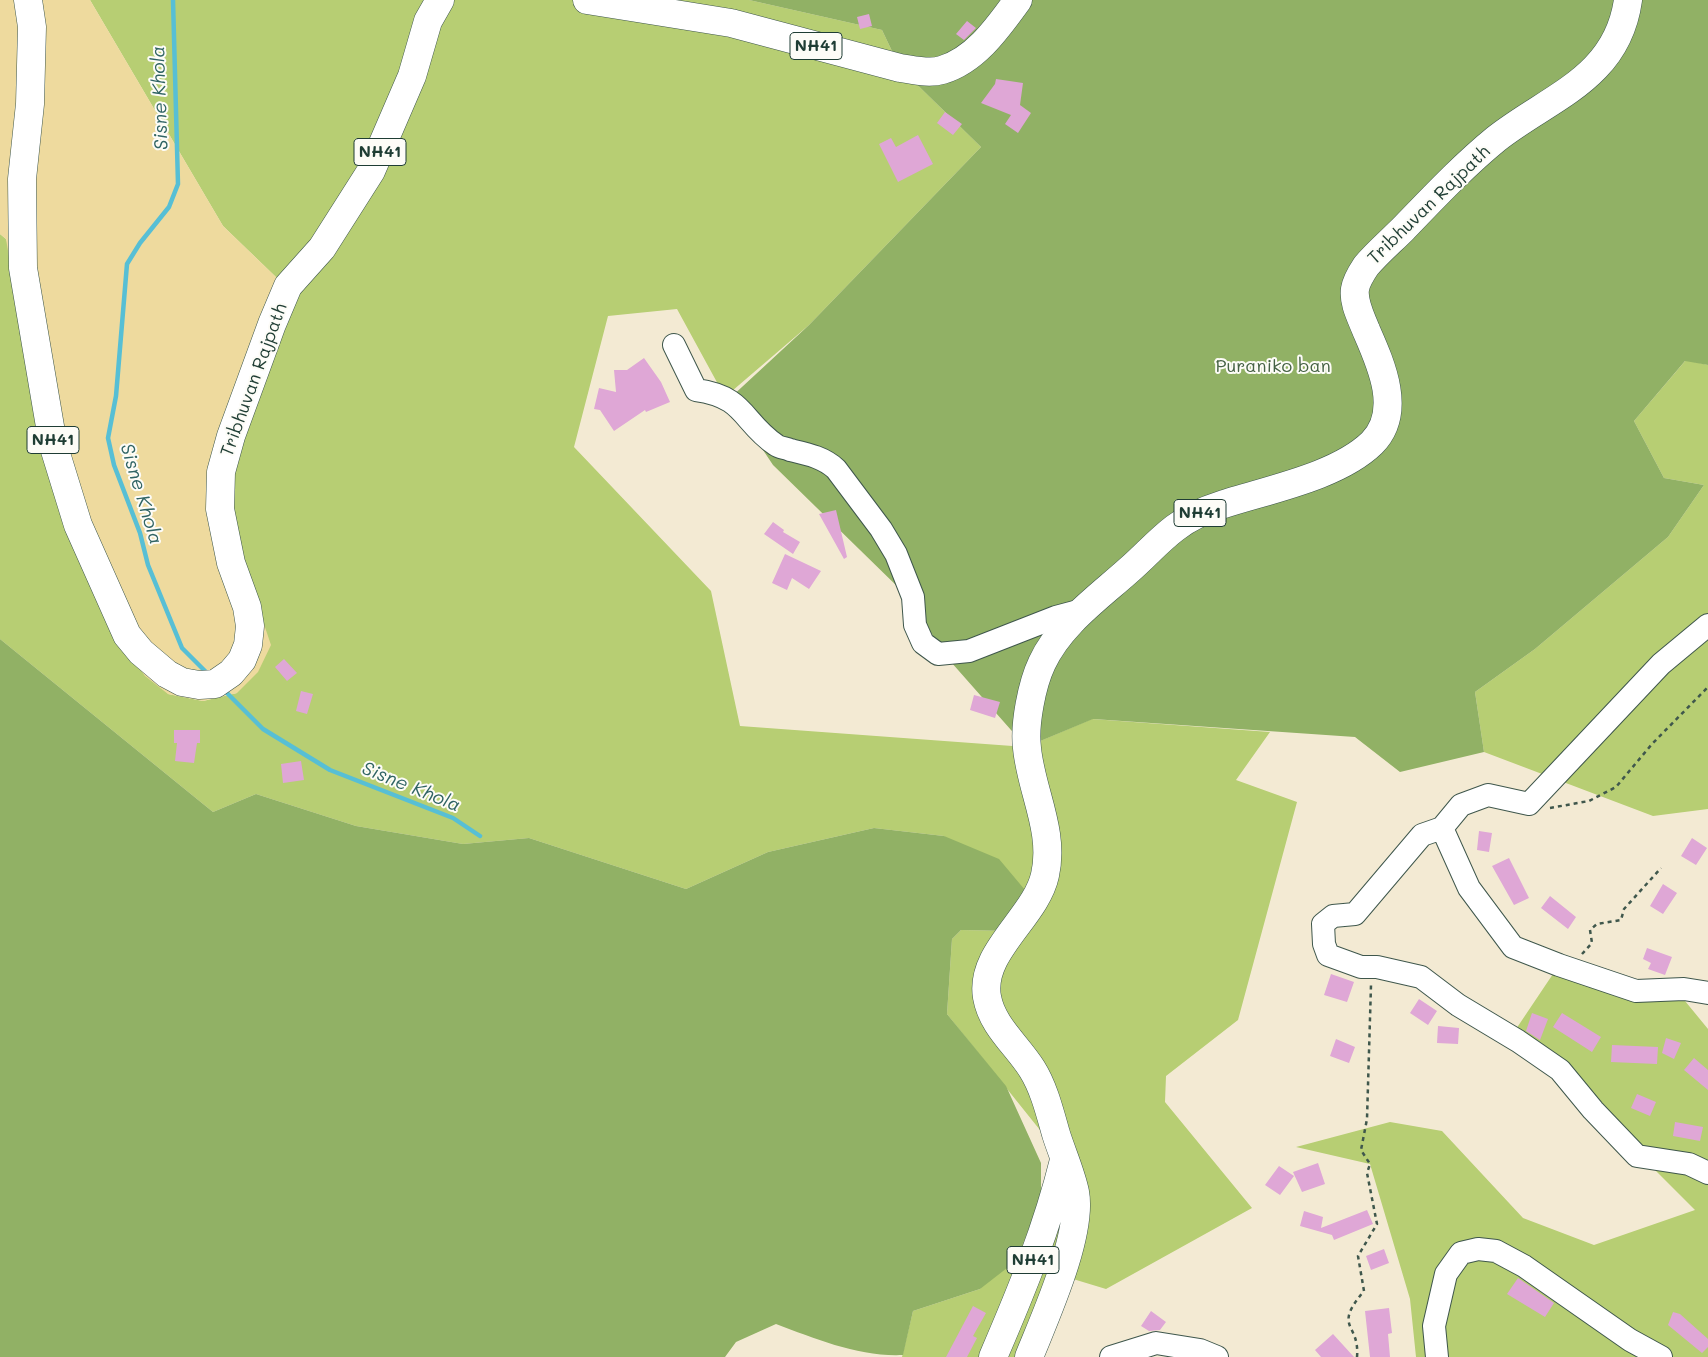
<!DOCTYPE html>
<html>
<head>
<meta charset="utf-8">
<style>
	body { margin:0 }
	canvas { display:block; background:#f3ead3 }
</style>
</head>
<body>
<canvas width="1708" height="1357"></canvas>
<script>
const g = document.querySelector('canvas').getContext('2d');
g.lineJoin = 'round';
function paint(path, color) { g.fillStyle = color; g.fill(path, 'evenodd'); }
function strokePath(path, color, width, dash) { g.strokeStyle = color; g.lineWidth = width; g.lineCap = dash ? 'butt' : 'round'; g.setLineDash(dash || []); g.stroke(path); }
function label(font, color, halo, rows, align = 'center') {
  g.font = font + ' Mali,sans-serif'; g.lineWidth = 4; g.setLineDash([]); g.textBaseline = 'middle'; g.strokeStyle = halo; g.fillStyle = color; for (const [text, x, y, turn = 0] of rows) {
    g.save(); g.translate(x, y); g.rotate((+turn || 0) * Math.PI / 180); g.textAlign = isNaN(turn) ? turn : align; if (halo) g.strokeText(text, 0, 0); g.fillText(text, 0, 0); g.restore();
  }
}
const green = new Path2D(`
	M90,0H749L882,30L900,68L981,147L809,325L725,397L677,309L608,316L574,447L711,591L740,726L1026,747L1092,719L1270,732L1236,780L1297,802L1238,1020L1166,1076L1165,1102L1252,1208L1106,1289L1073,1279L1031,1357H902L913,1311L980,1289L1064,1160L947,1014L952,939L961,930L1009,931L944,836L874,828L768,852L686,889L529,838L463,844L356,826L256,794L213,812L0,639V234L6,239L168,694L203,701L237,693L245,568L234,518L230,483L278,279L223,226Z
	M1686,360L1708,365V809L1653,816L1484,752L1475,692L1535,649L1668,537L1704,485L1664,478L1634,421Z
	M1559,965L1676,990L1708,1029V1357H1416L1410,1299L1370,1164L1296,1147L1390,1122L1442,1131L1523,1218L1594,1245L1695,1210L1587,1102L1506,1044Z`);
const forest = new Path2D(`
	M749,0H1708V365L1685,361L1634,421L1664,478L1704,485L1668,537L1535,649L1475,692L1484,752L1400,772L1355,737L1093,719L1026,747L951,662L903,592L773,465L729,399L809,325L981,147L900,68L882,30Z
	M0,639L213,812L256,794L356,826L463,844L529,838L686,889L768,852L874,828L944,836L999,859L1025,890L1009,931L961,930L952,939L947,1014L1006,1086L1041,1163V1197L1016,1261L980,1289L913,1311L903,1355C859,1357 816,1339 776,1324L736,1342L725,1357H0Z`);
const sand = new Path2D(`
	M0,0H90L223,226L278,279L276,325L230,483L234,518L245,568L271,645L258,672L237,693L203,701L168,694L145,676L107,623L33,399L6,239L0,234Z`);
const stream = new Path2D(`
	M173,0L178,184L169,207L140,243L127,264L116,396L108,438L114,465L140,533L148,565L182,648L208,674
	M224,690L263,729L330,770L453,818L480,836`);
const building = new Path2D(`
	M869,14L872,26L860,29L857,17Z
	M967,21L976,28L964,40L956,34Z
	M996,79L1023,83L1020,105L1031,113L1018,133L1005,124L1011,115L981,103L995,84Z
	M945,112L962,124L953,135L937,123Z
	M918,135L933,164L898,182L879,144L891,138L896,147Z
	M644,358L661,382L670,402L646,412L645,410L614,431L600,410L594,409L599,388L616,392L614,370H627Z
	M836,510L847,557L844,559L819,514Z
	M773,522L784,530L783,532L800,542L793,554L764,534Z
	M785,554L821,571L809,589L792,578L787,590L772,583Z
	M284,659L297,673L287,681L275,667Z
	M301,691L313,694L307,714L296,711Z
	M974,695L1000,702L995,718L970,710Z
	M174,730H200V743H197L194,763L175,761L177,743H174Z
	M301,761L304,780L283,783L281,764Z
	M1479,831L1492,833L1489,852L1477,850Z
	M1692,838L1707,848L1696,865L1681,856Z
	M1509,858L1529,898L1514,905L1492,866Z
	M1663,884L1677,893L1663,914L1650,906Z
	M1550,896L1576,917L1568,929L1541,908Z
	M1647,948L1672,957L1665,975L1648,969L1651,963L1643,959Z
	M1331,974L1354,982L1347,1002L1324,995Z
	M1419,999L1437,1011L1428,1025L1410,1013Z
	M1532,1013L1548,1019L1540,1040L1526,1031Z
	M1562,1013L1601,1037L1592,1052L1553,1027Z
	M1438,1026L1459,1028L1458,1044L1437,1043Z
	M1666,1038L1681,1043L1674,1059L1662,1053Z
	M1336,1039L1355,1047L1349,1063L1330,1056Z
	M1612,1045L1658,1047L1657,1064L1611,1062Z
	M1694,1058L1708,1070V1090L1684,1070Z
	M1637,1094L1656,1102L1650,1116L1631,1108Z
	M1675,1122L1703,1127L1700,1141L1673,1136Z
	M1318,1163L1325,1184L1302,1192L1293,1172Z
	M1279,1166L1294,1176L1280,1195L1265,1185Z
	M1367,1210L1373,1224L1334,1240L1332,1235L1300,1226L1304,1211L1323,1217L1321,1228Z
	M1384,1249L1389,1263L1371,1270L1366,1256Z
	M1518,1278L1554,1303L1545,1317L1507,1294Z
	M973,1306L986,1313L973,1336L977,1338L967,1357H946Z
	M1389,1308L1392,1333L1388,1334L1390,1357H1370L1365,1311Z
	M1151,1311L1166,1322L1160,1330L1149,1331L1141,1326Z
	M1673,1312L1680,1314L1708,1339V1347L1702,1353L1668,1325Z
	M1333,1334L1354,1357H1321L1315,1350Z`);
const path = new Path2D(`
	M1550,808L1589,801L1616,787L1652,744L1708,687
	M1582,954L1592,943L1590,930L1597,924L1621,920L1624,909L1661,868
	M1357,1357C1360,1322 1332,1329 1364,1291L1358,1256L1377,1224L1367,1173L1370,1164L1361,1150L1367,1119L1371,985`);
const minor = new Path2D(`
	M674,345L696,390C746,397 741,421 776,445C780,448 786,448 790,450C807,454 823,457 836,469L881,529L896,554L913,597L915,625L923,643L938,654L969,651L1056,617L1086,609
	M1442,828L1461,805L1488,795L1529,804L1661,664L1708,625
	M1708,993L1684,989L1636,991L1559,965L1513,947L1469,888L1442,828L1422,835L1355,914L1333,916L1323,924L1324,944L1328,955L1361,967H1377L1421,977L1458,1005L1518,1041L1560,1070L1593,1110L1637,1156L1689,1164L1708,1173
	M1111,1357L1156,1343L1200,1350L1217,1357
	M1437,1357L1434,1326L1446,1274L1461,1253L1478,1249L1496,1251L1524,1266L1630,1340L1661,1357`);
const highway = new Path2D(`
	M28,0L32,27L30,104L22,179L23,268L53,444L78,525L127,635L141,652L167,674L182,682L199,685L215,684L231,673L242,660L248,645L250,626L247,607L231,563L220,509L221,472L231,436L272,324L288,286L322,248L371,171L412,76L428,21L440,0
	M587,0L731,23L900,68C914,70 929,74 942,70C976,60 999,26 1018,0
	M993,1357C1021,1292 1047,1229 1064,1160
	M1029,1357C1045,1317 1083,1234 1075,1192C1071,1173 1062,1153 1056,1134C1050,1113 1044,1088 1032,1069C1017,1045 992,1026 987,997C979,952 1036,917 1045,875C1055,831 1031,791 1027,748C1024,724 1032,684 1042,663C1060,624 1099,597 1130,569C1145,556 1159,540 1175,528C1188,518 1205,510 1221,505C1266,490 1337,477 1372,443C1403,412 1381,364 1366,330C1361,317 1353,303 1355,289C1356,282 1362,272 1366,266C1377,253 1391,241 1403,229C1433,198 1463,166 1496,139C1549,97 1617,79 1628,0`);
const shields = [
	[816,46,52],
	[380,152,52],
	[53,440,52],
	[1200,513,52],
	[1033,1260,52]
];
const shieldNames = [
	["NH41",816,46],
	["NH41",380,152],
	["NH41",53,440],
	["NH41",1200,513],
	["NH41",1033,1260]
];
const streetNames = [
	["Tribhuvan Rajpath",1429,205,-44],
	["Tribhuvan Rajpath",254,380,-70]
];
const parkNames = [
	["Puraniko ban",1273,366]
];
const waterNames = [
	["Sisne Khola",160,98,-92],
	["Sisne Khola",141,494,73],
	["Sisne Khola",411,787,22]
];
paint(green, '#b7ce73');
paint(forest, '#91b165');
paint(sand, '#eeda9e');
strokePath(stream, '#57bfd5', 4.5);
paint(building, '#dfa7d6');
strokePath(minor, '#3f574c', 24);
strokePath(highway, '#3f574c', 29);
strokePath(path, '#3f574c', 2.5, [4, 4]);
strokePath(minor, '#fff', 22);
strokePath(highway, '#fff', 28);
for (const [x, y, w] of shields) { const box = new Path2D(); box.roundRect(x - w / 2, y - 13.5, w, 27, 4); g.fillStyle = '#fdfcf7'; g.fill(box); strokePath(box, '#1f3d34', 1); }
label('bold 16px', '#1f3d34', null, shieldNames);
label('18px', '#1f3d34', '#fdfcf7', streetNames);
label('18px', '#456144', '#fdfcf7', parkNames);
label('italic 19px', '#306464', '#fdfcf7', waterNames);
</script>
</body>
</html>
